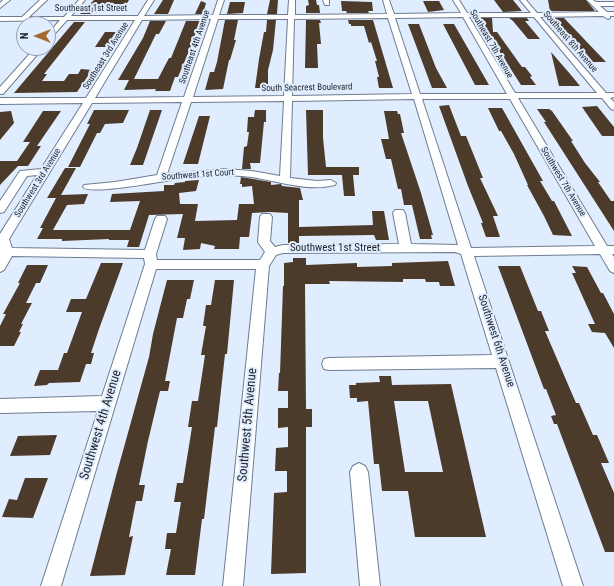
<!DOCTYPE html>
<html>
<head>
<meta charset="utf-8">
<style>
	body { margin:0 }
	#map { position:relative; width:614px; height:586px; overflow:hidden; background:#e0edff; font-family:"Roboto Condensed",sans-serif }
	canvas { display:block }
	.north { position:absolute; left:16px; top:16px; width:40px; height:40px; box-sizing:border-box; background:#e0edff; border:1px solid #939dab; border-radius:50%; rotate:270deg; font-size:11px; font-weight:700; line-height:16px; text-align:center; color:#1f242c }
	.north::after { content:''; display:block; margin:auto; width:14px; height:18px; background:#a6672e; clip-path:polygon(50% 0,100% 100%,50% 72%,0 100%) }
</style>
</head>
<body>
<div id="map">
<canvas width="614" height="586"></canvas>
<div class="north">N</div>
</div>
<script>
const g = document.querySelector('canvas').getContext('2d');
g.lineJoin = 'round';
function paint(path, color) { g.fillStyle = color; g.fill(path, 'evenodd'); }
function strokePath(path, color, width, dash) { g.strokeStyle = color; g.lineWidth = width; g.lineCap = dash ? 'butt' : 'round'; g.setLineDash(dash || []); g.stroke(path); }
function label(font, color, halo, rows, align = 'center') {
  g.font = font + ' "Roboto Condensed",sans-serif'; g.lineWidth = 4; g.setLineDash([]); g.textBaseline = 'middle'; g.strokeStyle = halo; g.fillStyle = color; for (const [text, x, y, turn = 0] of rows) {
    g.save(); g.translate(x, y); g.rotate((+turn || 0) * Math.PI / 180); g.textAlign = isNaN(turn) ? turn : align; if (halo) g.strokeText(text, 0, 0); g.fillText(text, 0, 0); g.restore();
  }
}
const building = new Path2D(`
	M94,0H129L122,12H92L90,14H80Z
	M163,0H174L168,14H154Z
	M270,0H278L277,14H267Z
	M308,0H316L317,5H319L320,13H306V6L309,5Z
	M494,0H513L522,11L503,12Z
	M548,0H586L595,11H550Z
	M201,1L206,3L203,14H195Z
	M341,1L372,2L373,11H368L369,13H347L346,11H342Z
	M423,1H439L444,10L428,12Z
	M230,2H245L243,13L227,14Z
	M481,18H492L493,32H497L522,67H525L532,76L530,77L536,85H521L487,32H489L481,22Z
	M509,18H527L529,21H525L540,39H528L513,21Z
	M552,18H564L606,62H591L553,21Z
	M225,20H238L234,40H236L230,60H229L223,89L205,90L210,72H214L217,62Z
	M267,20H276L273,50L268,70V88H255L259,59L264,32H266Z
	M306,20H320L321,23H319L321,44H317L318,68H305Z
	M348,20H373L393,88H379L377,77H379L375,61H377L371,42L369,43L364,26H351V24H349Z
	M150,21H166L159,34H156L134,79H158L169,58H171L186,21H200L189,51L178,77H175L170,91H155L156,89L124,90L129,80H118L143,38Z
	M74,22H85L44,74H47L42,81H64L69,74H78L81,69L92,70L77,92L14,93Z
	M408,24H419L436,68L447,88H432Z
	M443,24H454L489,85H475Z
	M105,32H118L108,47H95Z
	M551,52L571,75L580,86H559Z
	M449,105L461,136H466L477,163L483,178H480L498,216H493L500,237H486L481,223H483L468,186L439,106Z
	M597,106L614,127V136H602L582,107Z
	M488,108H502L543,181H540L552,201H554L572,236L553,235L544,216L527,185H528L514,154L501,131H499Z
	M537,109H549L552,111L573,141H571L585,163L600,182H598L611,201H614V231L544,122H546Z
	M94,110H129L123,123L105,124L100,133H97L80,167H68L90,124H87Z
	M150,110H162L143,165H130L137,148Z
	M255,110H266V122H264L260,163H250L251,169H242L244,147L247,146L249,132H247L248,117H254Z
	M306,110H323V138L326,167H359V175H353L355,196H344L342,175H308Z
	M11,111L14,123L0,140V112Z
	M43,111H61L37,146H41L28,166H18L0,185V161H17L30,142H23Z
	M384,111H397L398,114H400L404,133H401L421,193L433,235H431L432,239H420L412,205H404L401,189H398L391,159H386L381,139H389Z
	M199,116H210L198,164H183Z
	M65,168H76L61,195L88,194L84,204L67,205L53,230H130L140,201L110,202L112,194L164,191V185H174L175,183L185,182V181L199,180L196,191L179,193L180,204H198L195,221L237,220L239,204H254L252,186L242,187V184H240L241,177L271,182V185L281,184L282,186L300,188L303,200H299V227L373,225L372,211H384L389,240H376L374,235L299,236V243H288V213L270,212L252,213L249,237H240L239,249H214L215,246L201,243L200,249L183,250L185,238H177L183,214L149,215L139,247H127L129,240H109V239L62,241V239H37L43,228H40L56,198H47Z
	M293,258H306V265L357,263V267L392,266V263L448,261L455,286H440L439,282H426L425,279H403V282L329,281L330,284H305L306,409H312V427H306V573L271,574L274,493L287,492V471H275L276,448L288,447V427L278,428V408H288V391H278L279,373H280L283,286H284V263L293,262Z
	M101,263H123L99,329L91,353H94L91,364H86L80,382L49,383L47,385L34,386L40,370H58L64,353H67L82,312H66L71,299H86Z
	M27,265H48L40,283H36L26,303H32L21,324H23L19,332H21L14,346H0V326L6,314H3L20,283H18Z
	M498,266H520L538,311H541L549,331H545L576,403H579L593,435H597L609,463H601L614,493V552H605L557,424H554L551,416L556,415L546,389H544Z
	M572,266L587,267L601,293H603L614,314V348L605,333L592,332L588,324H595L572,273H576Z
	M167,280H194L190,299H187L183,318H177L165,381H170L168,391H160L148,441L139,485H145L142,501H136L129,537L133,536L125,575L90,576L116,476L149,357L153,334Z
	M215,280H234L227,354H225L217,427H215L204,519H202L195,575H166L171,549H165L167,533H176L181,502H174L177,483H183L192,427H188L192,401H198L205,355H201L206,326H203L206,305H211Z
	M379,376H391L392,385L451,384L486,537H415L408,491H382L379,464H374L368,401L357,402V398H350L349,385H356V383L380,382ZM394,401H428L443,472H405Z
	M57,435L50,455L10,456L18,436Z
	M25,478H48L33,518L2,517L9,499L17,500Z`);
const minor = new Path2D(`
	M3,0H10L0,8V3Z
	M40,0H47L29,17H64L79,0H85L71,16H138L148,0H154L144,16L213,15L218,0H224L219,15H288L289,0H295V15L387,14L383,0H389L394,14L461,13L453,0H459L467,13H531L520,0H526L537,13L599,12L587,0H593L596,2H614V6H600L607,12H614V16H610V18L608,19L603,16L540,17L606,93H614V97L610,98L614,102V110L611,109L602,98H518L607,246H614V254H612L614,257V273L610,271L600,254L474,256L583,586H563L496,368L329,370L324,369L322,364L324,359L329,358L492,355L461,254L455,252L283,253L276,255L269,266L243,586H223L256,269H156L61,586H41L98,411L0,413V399L102,396L145,264L144,258L12,256L4,270L0,272V234L37,175L27,176L4,212L0,213V201L20,171L41,169L83,103L0,104V98H86L135,20H67L50,39L48,40V34L60,20L0,21V17H22ZM463,17L507,94H420L395,18ZM469,17H534L597,93H515ZM388,18L412,94L292,96L294,19ZM211,19L184,97L95,98L142,20ZM218,19H288L284,96L193,97ZM414,99L458,245L411,244L405,213L403,210H395L393,213L399,244L283,245L275,247L270,241L272,217L270,214H262L260,217L258,242L265,252L260,260H157L156,254L167,219L165,216H157L155,219L145,250L12,248L9,239L92,103L182,102L157,175L115,182L84,185L83,187C90,196 172,179 187,178C208,175 230,174 251,177C278,181 307,192 335,185L336,183L331,180L317,181L290,178L292,101ZM422,99H510L595,246L471,248ZM284,101L280,176L252,171L225,169L167,174L191,102Z
	M323,0H329V5H325Z
	M35,48H43L3,94H0V87Z
	M359,463L365,466L368,472L380,586H360L350,472L353,466Z`);
const farStreetnames = [
	["Southeast 1st Street",91,9],
	["Southeast 8th Avenue",570,42,49],
	["Southeast 7th Avenue",491,44,60],
	["Southeast 4th Avenue",195,47,-71],
	["Southeast 3rd Avenue",106,56,-58],
	["South Seacrest Boulevard",307,88,-1],
	["Southwest 1st Court",198,175,-4],
	["Southwest 7th Avenue",563,182,59],
	["Southwest 3rd Avenue",38,183,-58]
];
const streetNames = [
	["Southwest 1st Street",335,248],
	["Southwest 6th Avenue",496,341,72]
];
const nearStreetnames = [
	["Southwest 4th Avenue",101,425,-73],
	["Southwest 5th Avenue",248,425,-85]
];
paint(building, '#4c3a2b');
strokePath(minor, '#6e7c90', 2);
paint(minor, '#fff');
label('9px', '#1f242c', '#e0edff', farStreetnames);
label('11px', '#1f242c', '#e0edff', streetNames);
label('13px', '#1f242c', '#e0edff', nearStreetnames);
</script>
</body>
</html>
